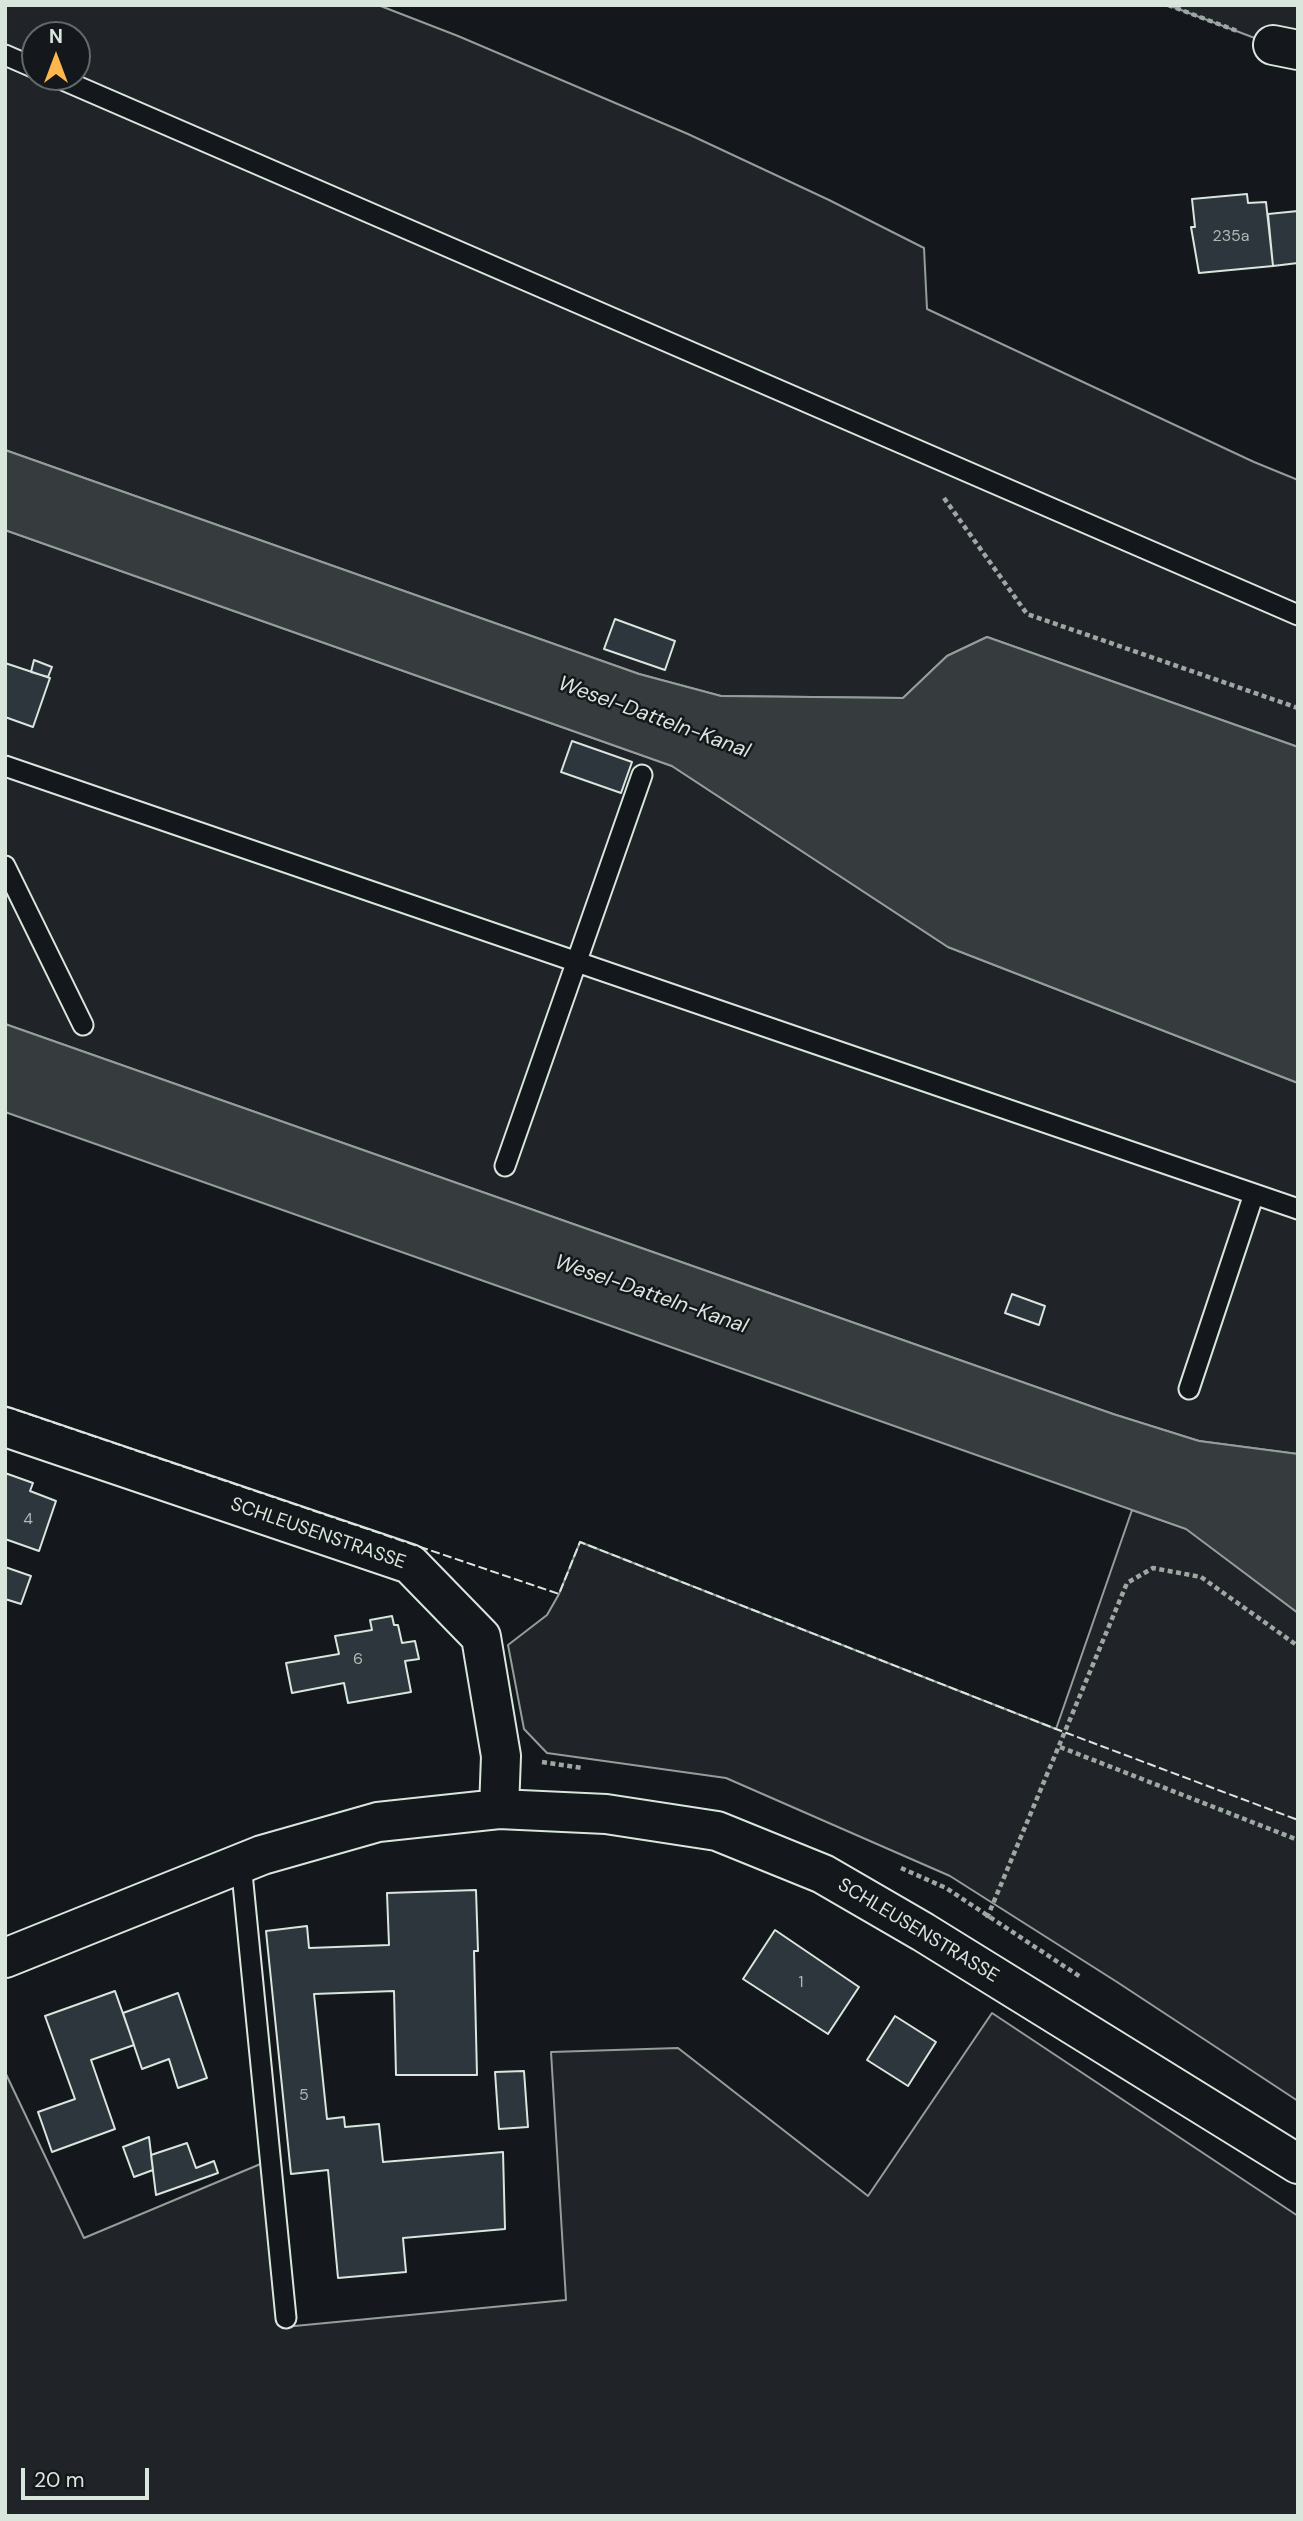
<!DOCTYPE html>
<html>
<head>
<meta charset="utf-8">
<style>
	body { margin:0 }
	#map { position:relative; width:1303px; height:2521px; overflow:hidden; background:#14181c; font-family:"DM Sans",sans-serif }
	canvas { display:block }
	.frame { position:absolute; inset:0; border:7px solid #d8e6dc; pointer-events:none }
	.north { position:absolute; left:21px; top:21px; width:70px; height:70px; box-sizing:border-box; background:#14181c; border:2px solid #626a69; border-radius:50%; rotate:0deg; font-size:19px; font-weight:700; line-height:28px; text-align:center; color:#d8e6dc }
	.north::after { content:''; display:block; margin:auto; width:24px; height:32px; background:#ffb74d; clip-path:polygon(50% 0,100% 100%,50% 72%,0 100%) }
	.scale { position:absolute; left:21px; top:2468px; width:128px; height:32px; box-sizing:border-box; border:4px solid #d8e6dc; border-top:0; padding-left:9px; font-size:21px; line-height:24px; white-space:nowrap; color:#d8e6dc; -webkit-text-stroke:5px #14181c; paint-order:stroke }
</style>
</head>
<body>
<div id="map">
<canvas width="1303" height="2521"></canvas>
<div class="frame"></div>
<div class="north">N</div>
<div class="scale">20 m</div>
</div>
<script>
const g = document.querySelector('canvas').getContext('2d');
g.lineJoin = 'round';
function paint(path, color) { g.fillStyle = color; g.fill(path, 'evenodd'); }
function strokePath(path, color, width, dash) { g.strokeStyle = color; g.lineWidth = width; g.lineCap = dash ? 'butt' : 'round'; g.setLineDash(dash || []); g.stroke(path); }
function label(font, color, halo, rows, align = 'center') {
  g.font = font + ' "DM Sans",sans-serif'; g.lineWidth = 5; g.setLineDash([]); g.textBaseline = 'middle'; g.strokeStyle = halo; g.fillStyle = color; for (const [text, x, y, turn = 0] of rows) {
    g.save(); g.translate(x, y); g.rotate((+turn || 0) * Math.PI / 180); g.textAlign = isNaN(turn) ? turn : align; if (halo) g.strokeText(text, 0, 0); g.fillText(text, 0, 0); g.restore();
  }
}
const green = new Path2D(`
	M5,5H378L458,36L688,134L829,200L924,248L927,309L1254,462L1298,480V747L987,637L947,656L903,698L721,696L639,674L5,450ZM35,35H77V77H35Z
	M1168,5H1298V46L1273,45Z
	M5,530L672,766L948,947L1298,1083V1454L1199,1441L1113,1414L5,1024Z
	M1132,1510L1187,1529L1298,1613V2101L1117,1982L950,1876L726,1778L547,1753L524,1729L508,1645L547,1615L559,1594L580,1542L1056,1729Z
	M992,2013L1298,2216V2516H5V2072L84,2238L270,2160L284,2327L566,2300L551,2052L678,2048L868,2196Z`);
const water = new Path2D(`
	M5,450L639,674L721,696L903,698L947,656L987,637L1298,747V1083L948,947L672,766L5,530Z
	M5,1024L1113,1414L1199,1441L1298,1454V1613L1186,1529L5,1112Z`);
const building = new Path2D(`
	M1247,194L1248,203L1266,202L1273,266L1199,273L1191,227H1195L1192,199Z
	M1298,211V263L1273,266L1268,214Z
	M615,619L675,641L665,670L604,649Z
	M34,660L52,667L48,677L31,672Z
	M5,663L50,678L33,727L5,717Z
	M572,741L632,762L621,793L561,772Z
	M1012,1294L1045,1306L1039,1325L1005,1313Z
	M5,1473L33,1483L30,1491L56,1501L39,1551L5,1539Z
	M5,1567L31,1576L21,1604L5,1599Z
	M392,1616L394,1625H398L402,1643L415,1641L419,1659L405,1661L411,1692L348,1703L344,1683L292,1693L286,1663L339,1654L335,1636L372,1630L370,1620Z
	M476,1890L478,1951H474L477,2075H396L394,1991L314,1994L327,2119L344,2117L345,2127L379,2124L383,2162L503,2152L505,2229L403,2238L406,2272L338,2278L328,2170L291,2174L266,1931L307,1926L309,1948L389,1945L387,1893Z
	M775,1930L859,1987L828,2034L743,1979Z
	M115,1991L134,2045L91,2060L115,2129L52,2152L38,2112L75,2099L45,2016Z
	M178,1993L207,2078L178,2088L169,2059L142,2069L123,2013Z
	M895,2016L936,2042L908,2086L867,2060Z
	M524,2071L528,2127L499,2129L495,2072Z
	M149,2137L153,2170L134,2177L123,2147Z
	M187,2143L196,2168L214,2161L218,2173L156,2195L151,2155Z`);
const path = new Path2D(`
	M1168,5L1237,31
	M944,498L1027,614L1298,708
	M1060,1747L1298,1840
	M542,1762L582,1768
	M901,1868L946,1888L1082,1978
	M987,1918L1127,1583L1153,1568L1201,1577L1298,1646`);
const lane = new Path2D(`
	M5,55L35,68
	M56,77L1298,615
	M5,766L1298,1209
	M5,866L83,1025
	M505,1166L642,775
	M1189,1389L1254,1194
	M241,1863L286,2318`);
const street = new Path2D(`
	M1273,45L1298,50
	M5,1427L410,1564L481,1637L501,1756L499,1809
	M5,1958L262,1855L378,1822L499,1809L606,1814L717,1831L823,1874L923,1932L1298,2164`);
const fence = new Path2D(`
	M5,1406L559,1594L580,1542L1056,1729L1298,1820`);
const numberNames = [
	["235a",1231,237],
	["4",28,1520],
	["6",358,1660],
	["1",801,1983],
	["5",304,2096]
];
const streetNames = [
	["SCHLEUSENSTRASSE",318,1534,19],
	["SCHLEUSENSTRASSE",918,1931,31]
];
const waterNames = [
	["Wesel-Datteln-Kanal",654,718,20],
	["Wesel-Datteln-Kanal",651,1295,19]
];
paint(green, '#202428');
strokePath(green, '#939e99', 2);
paint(water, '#363b3e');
strokePath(water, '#939e99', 2);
paint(building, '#2c363c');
strokePath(building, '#d8e6dc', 2);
strokePath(lane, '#d8e6dc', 23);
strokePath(street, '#d8e6dc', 42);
strokePath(path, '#9da8a2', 4.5, [5, 3.5]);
strokePath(lane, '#14181c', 19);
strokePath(street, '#14181c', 38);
strokePath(fence, '#d8e6dc', 2, [9, 3.5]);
label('16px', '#adbab4', null, numberNames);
label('19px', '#d8e6dc', '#14181c', streetNames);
label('italic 21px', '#d8e6dc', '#14181c', waterNames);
</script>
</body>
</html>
